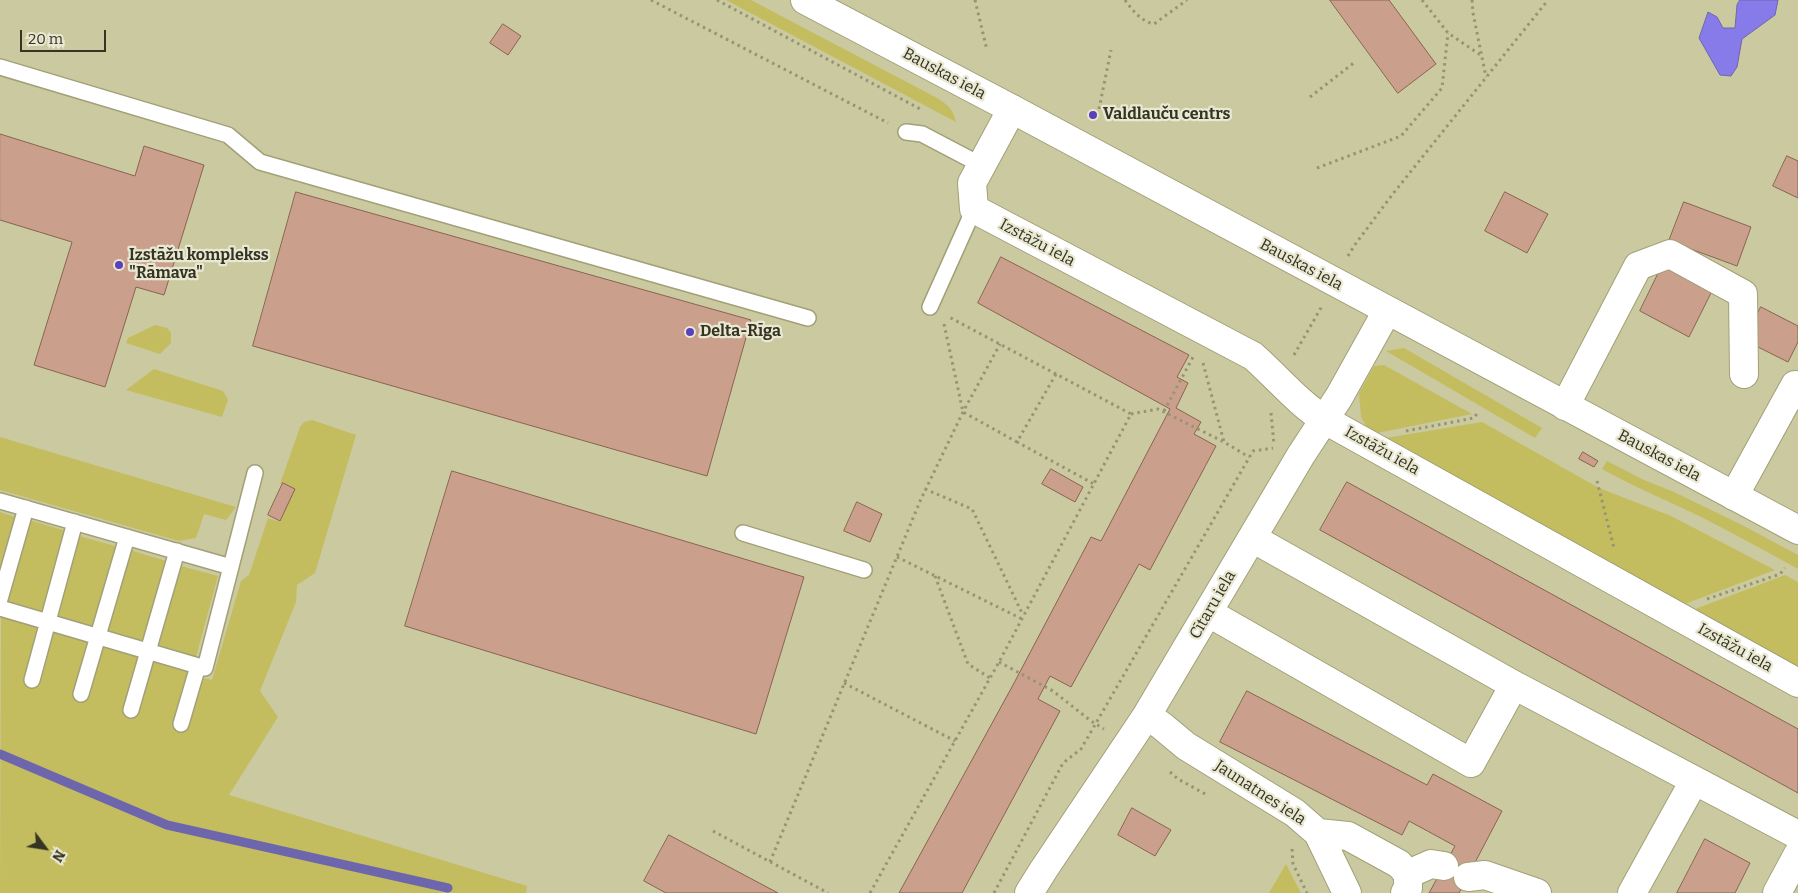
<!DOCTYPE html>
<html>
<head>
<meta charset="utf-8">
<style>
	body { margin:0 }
	#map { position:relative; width:1798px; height:893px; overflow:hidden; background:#cbc99f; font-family:Bitter,serif }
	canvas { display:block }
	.north { position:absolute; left:20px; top:823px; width:50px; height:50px; -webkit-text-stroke:4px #e9e9d3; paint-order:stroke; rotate:121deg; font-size:14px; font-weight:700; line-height:20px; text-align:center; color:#353423 }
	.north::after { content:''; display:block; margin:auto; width:18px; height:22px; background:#353423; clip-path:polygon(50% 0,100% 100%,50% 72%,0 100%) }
	.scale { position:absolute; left:20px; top:30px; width:86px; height:22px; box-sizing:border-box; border:2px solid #353423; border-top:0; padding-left:6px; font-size:15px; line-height:18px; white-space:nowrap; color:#353423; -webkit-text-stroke:4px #e9e9d3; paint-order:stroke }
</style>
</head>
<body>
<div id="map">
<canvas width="1798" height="893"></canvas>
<div class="north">N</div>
<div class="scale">20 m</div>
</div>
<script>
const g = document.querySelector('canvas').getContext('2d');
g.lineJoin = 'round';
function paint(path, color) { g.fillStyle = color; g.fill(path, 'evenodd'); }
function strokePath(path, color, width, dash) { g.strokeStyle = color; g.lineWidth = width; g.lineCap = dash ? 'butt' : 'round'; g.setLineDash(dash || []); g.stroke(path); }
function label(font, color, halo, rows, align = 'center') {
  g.font = font + ' Bitter,serif'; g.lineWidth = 4.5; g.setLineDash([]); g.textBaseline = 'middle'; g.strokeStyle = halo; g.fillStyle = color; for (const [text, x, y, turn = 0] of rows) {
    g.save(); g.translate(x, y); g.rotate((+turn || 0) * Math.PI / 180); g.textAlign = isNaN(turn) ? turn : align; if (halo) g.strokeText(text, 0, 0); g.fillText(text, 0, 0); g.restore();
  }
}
const green = new Path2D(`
	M726,0H751L937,98C948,105 953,109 956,122Z
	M155,325L167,328L171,333V343L160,354L126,343L128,338Z
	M1404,348L1542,428L1535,438L1386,351Z
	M1384,365L1472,414L1377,433L1366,426L1361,417L1359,393L1374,366Z
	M154,369L223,391L228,400L222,417L126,390Z
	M312,420L356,435L315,573L297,585L296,602L260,691L278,717L229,795L527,886L526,893H0L1,616L192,671L199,677L212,680L241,581L249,575L268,518L280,522L293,488L280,484L300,427L304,422Z
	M1482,422L1599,488L1671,516L1775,570L1682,605L1391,444L1386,438Z
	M0,437L236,507L226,520L204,514L196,538L179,541L0,490Z
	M1607,461L1644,480L1674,492L1742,525L1798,555V569C1758,547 1719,525 1678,506C1652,494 1627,483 1602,469Z
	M0,512L18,518L0,583Z
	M29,520L70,532L46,614L5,602Z
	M79,536L119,547L95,628L55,617Z
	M130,550L170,562L147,643L106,631Z
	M177,565L218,576L196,657L155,646Z
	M1785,575L1798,582V673L1690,611Z
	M1286,864L1301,893H1269Z`);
const water = new Path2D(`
	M1740,0H1778L1775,15L1742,39L1737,67L1731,76L1720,75L1699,38L1708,12L1717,17L1723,28H1735L1737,5Z`);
const stream = new Path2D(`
	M0,754L167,825L448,888`);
const building = new Path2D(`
	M1330,0H1389L1436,64L1398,93Z
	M503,24L521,36L508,55L490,43Z
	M0,134L135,176L144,146L204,165L164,295L136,287L105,387L34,365L72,242L0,220Z
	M1787,156L1798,161V198L1773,186Z
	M296,192L751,320L707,476L253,346Z
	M1505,192L1548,214L1527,253L1485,231Z
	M1684,202L1751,227L1737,266L1669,241Z
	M1001,257L1189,355L1177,377L1188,383L1176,408L1201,422L1194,434L1216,446L1150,570L1139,564L1071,687L1050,676L1038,699L1060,711L962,893H899L1013,685L1091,537L1101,541L1170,409L978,303Z
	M1663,264L1713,289L1689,337L1640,311Z
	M1761,307L1798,326V342L1788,362L1744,340Z
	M1583,452L1598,461L1594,467L1579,459Z
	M1051,469L1083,487L1075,502L1042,484Z
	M452,471L804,577L756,734L405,626Z
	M1347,482L1798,729V793L1320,530Z
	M283,483L295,489L280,521L268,515Z
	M857,502L882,514L870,542L844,531Z
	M1247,691L1427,785L1433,774L1502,811L1459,893H1429L1455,846L1409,821L1402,835L1220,742Z
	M1132,808L1171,830L1155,856L1118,835Z
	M669,835L778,893H666L644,881Z
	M1705,839L1750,863L1735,893H1677Z`);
const path = new Path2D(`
	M651,0L888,123
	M717,0L922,110
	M975,0L987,50
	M1125,0C1133,11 1141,21 1154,24L1187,0
	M1422,0L1448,33L1482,56
	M1472,0L1473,13L1486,77
	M1310,97L1355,62
	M1099,109L1111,50
	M1317,168L1401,136L1442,88L1448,33
	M1348,256L1354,246L1392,195L1548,0
	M944,324L963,412L1017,442
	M1294,355L1322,306
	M1203,363L1224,442
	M1056,374L1017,442L1094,484
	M1164,411L1193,357
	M1271,413L1274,445
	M1131,414L1158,409L1224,442L1249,457
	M1406,431L1474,418L1478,412
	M1597,481L1614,548
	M925,489L972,509L1023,615
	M897,557L1022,619
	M935,576L968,664L990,678
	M1707,599L1780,574L1785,568
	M999,662L1053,691L1091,721L1104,729
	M844,683L955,741
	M1170,772L1178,779L1207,795
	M713,831L828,893
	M1292,849L1293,864L1307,893
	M770,862L921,499L963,412L1000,344
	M870,893L999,662L1131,414L949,317
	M994,893L1063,763L1081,749L1253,451L1273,448`);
const service = new Path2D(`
	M0,67L228,135L260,162L808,318
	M906,132L922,134L981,165
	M930,307L974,209
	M0,501L231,567
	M743,533L864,570
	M0,599L26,508
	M0,608L205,668L255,473
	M32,680L75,522
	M81,694L127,537
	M131,710L177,551
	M181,724L198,666`);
const minor = new Path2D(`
	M1012,109L972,183L974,209L1253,356C1277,377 1298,403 1325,420L1798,683
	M1565,406L1638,266L1670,254L1743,294L1744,374
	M1734,496L1795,385
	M1252,538L1514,685L1798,835
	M1209,613L1471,763L1514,685
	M1147,715L1162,726L1186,746L1295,813L1318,833L1347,893
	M1318,833L1348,836L1399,864L1408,874V888L1405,893
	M1408,874L1431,864L1444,866
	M1468,877L1485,875L1537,893
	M1029,893L1044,869L1147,715L1301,455L1339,397L1387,311
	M1632,893L1694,781
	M1777,893L1798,854`);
const secondary = new Path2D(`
	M805,0L1012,109L1798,530`);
const markers = [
	[1093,115,5,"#5841b9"],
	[119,265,5,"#5841b9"],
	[690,332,5,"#5841b9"]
];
const streetNames = [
	["Bauskas iela",944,74,28],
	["Izstāžu iela",1037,243,28],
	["Bauskas iela",1301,265,28],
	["Izstāžu iela",1382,451,29],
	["Bauskas iela",1659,456,28],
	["Cītaru iela",1213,605,-60],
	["Izstāžu iela",1735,648,29],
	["Jaunatnes iela",1260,793,33]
];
const poiNames = [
	["Valdlauču centrs",1103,115],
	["Izstāžu komplekss",129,256],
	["\"Rāmava\"",129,274],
	["Delta-Rīga",700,332]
];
paint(green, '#c3bd60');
paint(water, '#867be8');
strokePath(water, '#6e66ad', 1);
strokePath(stream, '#6e66ad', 9);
paint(building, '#caa08d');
strokePath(building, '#896351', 1);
strokePath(service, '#a2a077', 18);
strokePath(minor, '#a2a077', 30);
strokePath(secondary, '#a2a077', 30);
strokePath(path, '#969473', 3, [2.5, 4]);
strokePath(service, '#fff', 15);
strokePath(minor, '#fff', 28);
strokePath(secondary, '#fff', 28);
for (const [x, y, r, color] of markers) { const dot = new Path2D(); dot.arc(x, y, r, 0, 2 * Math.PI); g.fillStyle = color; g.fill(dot); strokePath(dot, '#e9e9d3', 2); }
label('16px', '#353423', '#e9e9d3', streetNames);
label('bold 16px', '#353423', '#e9e9d3', poiNames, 'left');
</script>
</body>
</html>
